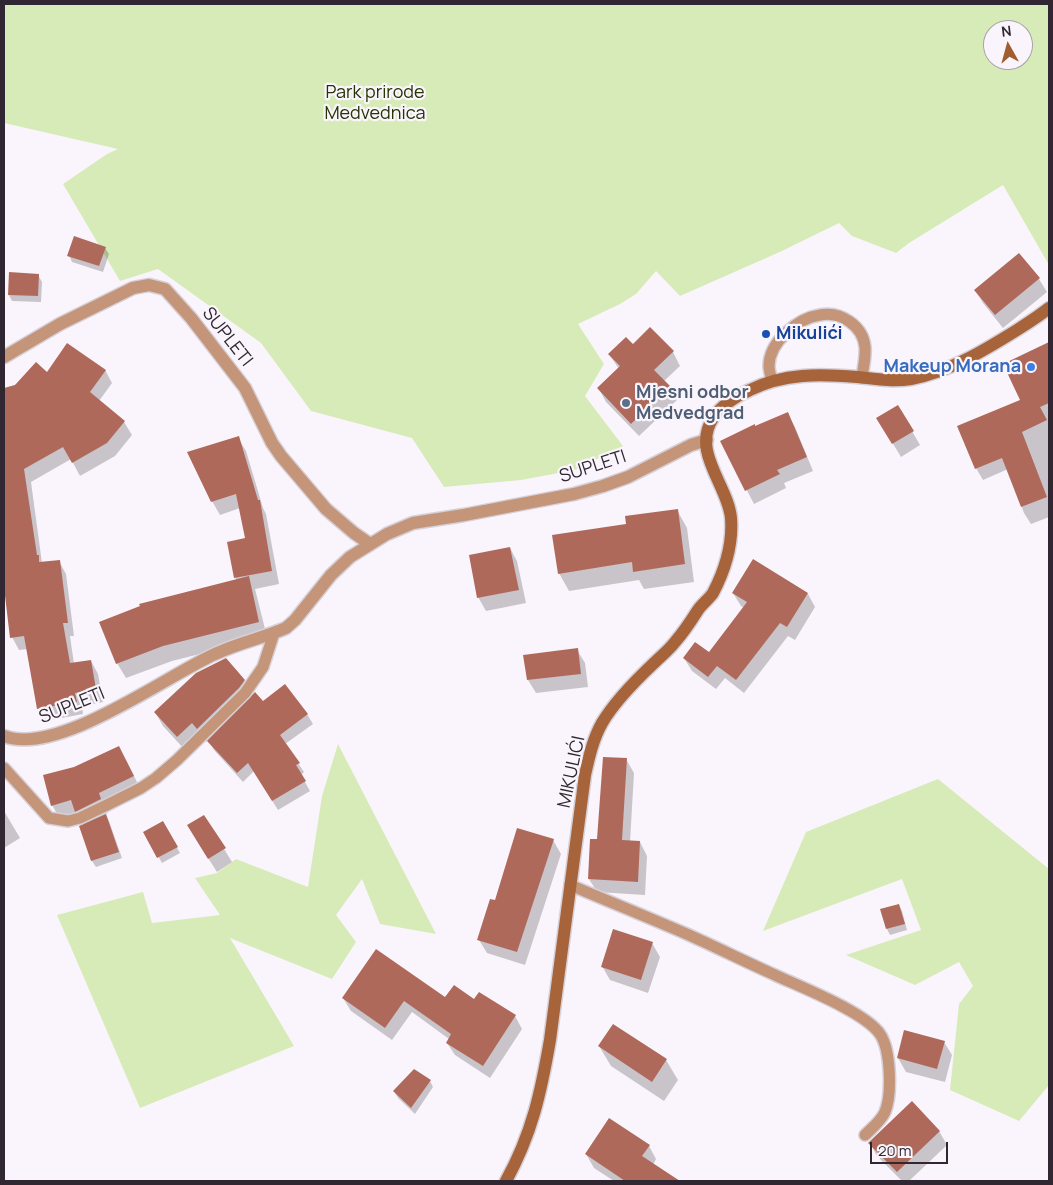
<!DOCTYPE html>
<html>
<head>
<meta charset="utf-8">
<style>
	body { margin:0 }
	#map { position:relative; width:1053px; height:1185px; overflow:hidden; background:#faf5fc; font-family:Manrope,sans-serif }
	canvas { display:block }
	.frame { position:absolute; inset:0; border:5px solid #302732; pointer-events:none }
	.north { position:absolute; left:983px; top:20px; width:50px; height:50px; box-sizing:border-box; background:#faf5fc; border:1px solid #a9a3ab; border-radius:50%; rotate:353deg; font-size:14px; font-weight:700; line-height:20px; text-align:center; color:#302732 }
	.north::after { content:''; display:block; margin:auto; width:18px; height:22px; background:#a15d2f; clip-path:polygon(50% 0,100% 100%,50% 72%,0 100%) }
	.scale { position:absolute; left:870px; top:1142px; width:78px; height:22px; box-sizing:border-box; border:2px solid #302732; border-top:0; padding-left:6px; font-size:15px; line-height:18px; white-space:nowrap; color:#302732; -webkit-text-stroke:4px #faf5fc; paint-order:stroke }
</style>
</head>
<body>
<div id="map">
<canvas width="1053" height="1185"></canvas>
<div class="frame"></div>
<div class="north">N</div>
<div class="scale">20 m</div>
</div>
<script>
const g = document.querySelector('canvas').getContext('2d');
g.lineJoin = 'round';
function paint(path, color) { g.fillStyle = color; g.fill(path, 'evenodd'); }
function strokePath(path, color, width, dash) { g.strokeStyle = color; g.lineWidth = width; g.lineCap = dash ? 'butt' : 'round'; g.setLineDash(dash || []); g.stroke(path); }
function label(font, color, halo, rows, align = 'center') {
  g.font = font + ' Manrope,sans-serif'; g.lineWidth = 4.5; g.setLineDash([]); g.textBaseline = 'middle'; g.strokeStyle = halo; g.fillStyle = color; for (const [text, x, y, turn = 0] of rows) {
    g.save(); g.translate(x, y); g.rotate((+turn || 0) * Math.PI / 180); g.textAlign = isNaN(turn) ? turn : align; if (halo) g.strokeText(text, 0, 0); g.fillText(text, 0, 0); g.restore();
  }
}
const green = new Path2D(`
	M4,4H1049V265L1003,185L909,243L896,253L852,236L839,223L782,251L680,296L656,271L636,294L620,304L578,324L604,364L585,396L623,446L575,470L521,480L444,487L412,438L311,411L261,343L158,269L120,281L63,184L107,154L118,149L4,123ZM993,30H1023V60H993Z
	M338,744L436,934L380,924L362,879L336,915L356,942L332,979L230,938L294,1046L140,1108L57,915L143,892L152,923L220,915L195,878L217,873L236,859L308,887L322,796Z
	M938,779L1049,869V1085L1019,1121L950,1090L959,1004L973,986L959,962L915,985L846,955L921,930L902,879L763,931L806,832Z`);
const shadow = new Path2D(`
	M105,248L109,254L103,272L72,262L69,255Z
	M1019,254L1039,279L1047,292L1003,328L983,303L975,290Z
	M38,275L42,282L41,302L12,301L9,295Z
	M1049,344V517L1031,524L1024,513L1008,469L983,480L976,468L1022,400L1005,365Z
	M633,346L673,352L680,366L664,381L677,400L639,436L606,402L599,389L619,369L609,354Z
	M105,370L112,383L99,401L124,422L132,435L115,456L80,476L71,459L31,482L42,563L59,561L66,574L74,636H70L74,664L91,661L98,674L103,702L82,706L83,714L46,721L38,708L28,649L19,650L12,637L6,591H4V389L47,373Z
	M898,407L920,445L901,457L886,432Z
	M787,413L795,427L813,471L784,483L786,488L754,504L722,442Z
	M238,438L246,451L263,508L266,514L279,584L255,589L267,637L172,661L126,678L117,663L236,580L228,543L246,539L240,508L220,515L212,501Z
	M677,510L687,528L694,582L644,589L639,580L569,591L559,573L628,525Z
	M510,548L517,561L526,603L486,611L478,597Z
	M754,560L808,594L815,607L795,640L788,636L744,693L725,678L716,689L692,671L684,658L709,654L744,608L741,606L733,593Z
	M577,650L585,663L588,687L536,693L528,680Z
	M244,681L253,696L263,703L307,714L313,724L285,744L304,772L301,775L310,791L278,810L254,771L243,782L214,750L208,740L206,742L200,736L185,750L163,726L155,712Z
	M626,759L634,773L630,842H640L647,856L645,895L597,892L589,879Z
	M126,760L141,790L106,807L108,813L105,814L109,821L122,858L96,867L92,861L84,825L78,814L60,819L52,805Z
	M4,811L20,838L4,848Z
	M204,816L232,862L217,872L196,839Z
	M163,823L180,853L162,863L145,833Z
	M553,840L561,854L525,965L487,953L479,940L496,902Z
	M899,905L902,911L907,930L890,935L887,929Z
	M652,943L660,957L648,993L610,980L602,966Z
	M343,998L445,999L474,1001L515,1016L522,1029L490,1078L455,1055L447,1043L449,1039L412,1012L392,1040L351,1011Z
	M944,1042L952,1055L945,1082L906,1072L898,1058Z
	M599,1046L666,1060L678,1080L664,1101L611,1066Z
	M430,1081L433,1087L415,1114L398,1098L394,1091Z
	M939,1131L947,1145L909,1181H902L877,1156L870,1143Z
	M649,1146L656,1159L653,1165L678,1181H614L594,1168L586,1154Z`);
const building = new Path2D(`
	M74,236L106,247L99,266L67,256Z
	M1019,253L1040,278L995,315L974,290Z
	M9,272L39,274L38,296L8,295Z
	M650,327L674,351L654,370L670,386L631,424L597,388L620,366L608,354L626,337L633,344Z
	M1049,342V403L1040,407L1047,420L1022,432L1047,497L1021,507L1002,458L975,469L957,426L1020,400L1003,364Z
	M67,343L106,370L90,392L125,421L107,443L72,463L63,447L24,469L37,555H39V562L60,560L68,623H63L70,663L91,660L96,689L75,693L77,702L37,709L24,636L10,638L4,587V388L15,385L36,362L47,372Z
	M898,405L914,431L892,444L876,418Z
	M788,412L807,457L777,470L780,474L745,491L720,441L755,424V426Z
	M239,436L258,500H260L272,571L234,578L227,542L245,538L236,494L211,502L187,452Z
	M678,509L685,564L633,572L632,562L558,574L552,535L626,524L625,516Z
	M510,547L519,590L477,598L469,555Z
	M753,559L808,593L787,627L780,623L736,680L717,666L708,677L683,658L695,642L709,652L747,602L732,593Z
	M249,576L259,622L163,646L116,664L99,622L140,606L139,604Z
	M578,648L581,674L527,680L523,655Z
	M226,658L245,680L239,688L197,729L192,723L177,737L154,712L196,673Z
	M285,684L308,714L280,735L300,763L296,765L306,781L272,801L248,763L237,773L207,741L255,692L263,701Z
	M119,746L134,776L99,793L101,799L75,812L71,800L51,806L43,775L74,767Z
	M603,757L627,758L622,840L640,841L638,882L588,879L590,839H597Z
	M106,814L119,852L91,861L79,826Z
	M204,815L226,848L208,859L187,825Z
	M163,821L178,847L157,858L143,832Z
	M517,828L554,839L517,952L477,940L490,899L495,900Z
	M899,904L905,924L886,929L880,909Z
	M613,929L653,942L641,980L601,967Z
	M376,949L445,997L454,985L474,999L479,992L516,1015L483,1066L446,1043L451,1034L404,1001L385,1028L342,998Z
	M613,1024L667,1059L652,1082L598,1046Z
	M904,1030L945,1041L937,1069L897,1058Z
	M414,1069L431,1080L411,1108L393,1091Z
	M912,1101L940,1131L897,1172L868,1143Z
	M609,1118L650,1145L642,1156L680,1181H625L585,1154Z`);
const lane = new Path2D(`
	M772,381C771,376 769,371 769,366C769,342 798,318 820,315C841,311 863,326 865,347C866,357 863,368 862,378
	M4,768L49,818L68,821L80,818L109,804L141,788L156,778L177,760L245,693L263,667L274,633
	M570,885C610,902 650,918 689,935C718,948 746,962 775,975C801,987 865,1012 880,1034C891,1050 892,1095 885,1112C881,1121 872,1128 865,1135`);
const street = new Path2D(`
	M4,357L60,324L133,288L149,285L165,289L191,318L245,388L272,443L281,456L326,509L354,533L370,544
	M4,736C57,757 166,676 215,654C238,643 263,638 286,628L295,620L331,575L350,557L387,534L413,523L464,515L574,494L603,486L628,477L691,445L707,440`);
const secondary = new Path2D(`
	M506,1181C532,1134 541,1092 550,1040L585,775C589,757 593,739 602,723C615,701 635,681 653,664C660,657 669,650 675,642C684,632 691,621 698,610C702,604 709,599 713,593C725,570 733,544 731,518C728,485 691,452 713,418C722,405 736,396 750,390C784,373 820,374 857,377C875,379 894,382 911,379C949,372 985,350 1017,330C1028,323 1039,316 1049,308`);
const markers = [
	[766,334,5,"#1a4fb4"],
	[1031,367,5,"#3f7fe0"],
	[626,403,5,"#5c6f8a"]
];
const parkNames = [
	["Park prirode",375,93],
	["Medvednica",375,114]
];
const transitNames = [
	["Mikulići",776,334]
];
const streetNames = [
	["SUPLETI",227,337,52],
	["SUPLETI",593,467,-18],
	["SUPLETI",72,706,-22],
	["MIKULIĆI",572,772,-78]
];
const shopNames = [
	["Makeup Morana",1021,367]
];
const serviceNames = [
	["Mjesni odbor",636,393],
	["Medvedgrad",636,414]
];
paint(green, '#d7ebb8');
paint(shadow, '#0003');
paint(building, '#af695b');
strokePath(lane, '#d6d0d8', 14);
strokePath(street, '#d6d0d8', 15);
strokePath(secondary, '#d6d0d8', 15);
strokePath(lane, '#c49579', 11);
strokePath(street, '#c49579', 12);
strokePath(secondary, '#a7643a', 12);
for (const [x, y, r, color] of markers) { const dot = new Path2D(); dot.arc(x, y, r, 0, 2 * Math.PI); g.fillStyle = color; g.fill(dot); strokePath(dot, '#faf5fc', 2); }
label('18px', '#253402', '#faf5fc', parkNames);
label('bold 18px', '#164399', '#faf5fc', transitNames, 'left');
label('18px', '#302732', '#faf5fc', streetNames);
label('bold 18px', '#366cbe', '#faf5fc', shopNames, 'right');
label('bold 18px', '#4e5e75', '#faf5fc', serviceNames, 'left');
</script>
</body>
</html>
